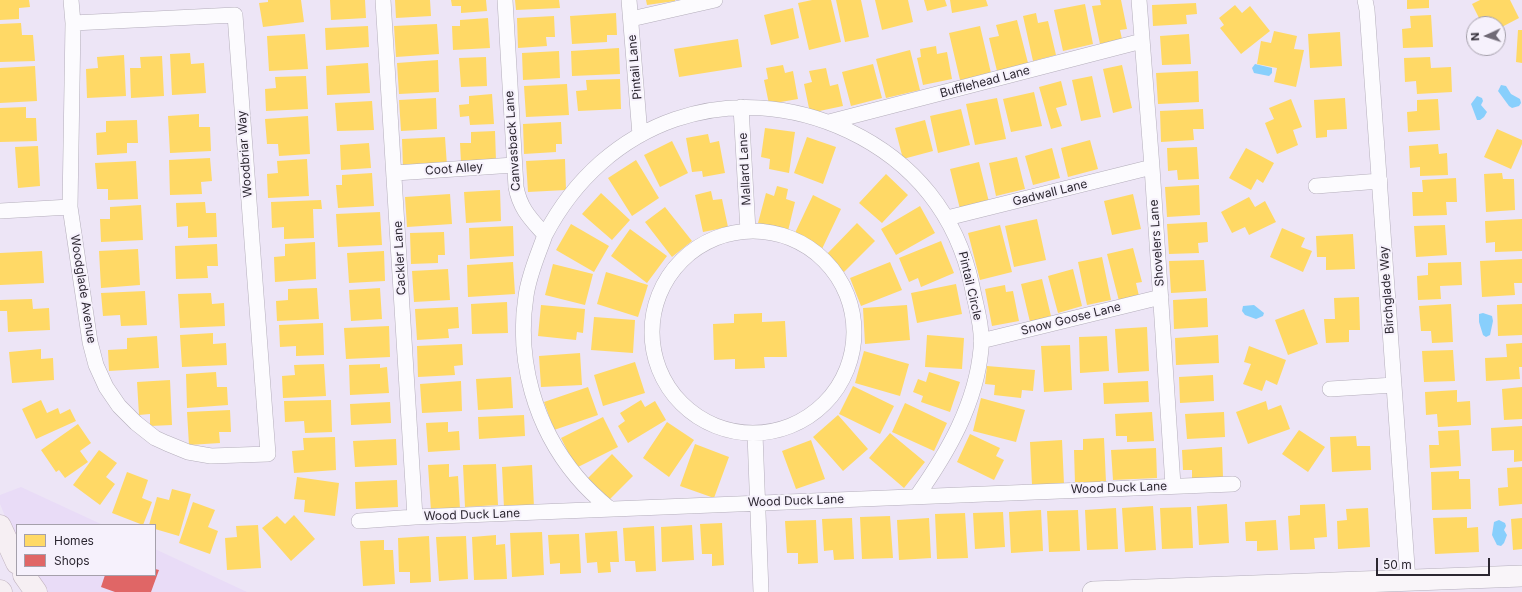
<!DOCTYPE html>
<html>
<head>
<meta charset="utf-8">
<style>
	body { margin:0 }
	#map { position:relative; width:1522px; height:592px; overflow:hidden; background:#ede5f6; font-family:Inter,sans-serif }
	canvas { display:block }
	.legend { position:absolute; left:16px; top:524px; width:140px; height:52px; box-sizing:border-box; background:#f6f1fc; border:1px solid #a5a0ab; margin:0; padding:5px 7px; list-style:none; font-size:12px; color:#2c2731 }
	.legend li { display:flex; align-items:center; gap:8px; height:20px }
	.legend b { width:20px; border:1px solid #a5a0ab }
	.north { position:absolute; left:1466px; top:16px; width:40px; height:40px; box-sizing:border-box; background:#f6f1fc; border:1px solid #a5a0ab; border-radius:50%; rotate:267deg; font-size:11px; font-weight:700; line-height:16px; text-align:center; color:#2c2731 }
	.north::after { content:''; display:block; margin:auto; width:14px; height:18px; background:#706a76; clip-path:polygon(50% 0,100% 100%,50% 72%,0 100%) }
	.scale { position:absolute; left:1376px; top:558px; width:114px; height:18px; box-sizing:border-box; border:2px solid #2c2731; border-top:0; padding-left:5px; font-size:12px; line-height:14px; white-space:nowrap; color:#2c2731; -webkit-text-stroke:3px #f6f1fc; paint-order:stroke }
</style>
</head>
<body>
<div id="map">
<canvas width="1522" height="592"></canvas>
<ul class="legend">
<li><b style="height:11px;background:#ffd966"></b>Homes</li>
<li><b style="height:11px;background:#e06666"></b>Shops</li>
</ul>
<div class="north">N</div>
<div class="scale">50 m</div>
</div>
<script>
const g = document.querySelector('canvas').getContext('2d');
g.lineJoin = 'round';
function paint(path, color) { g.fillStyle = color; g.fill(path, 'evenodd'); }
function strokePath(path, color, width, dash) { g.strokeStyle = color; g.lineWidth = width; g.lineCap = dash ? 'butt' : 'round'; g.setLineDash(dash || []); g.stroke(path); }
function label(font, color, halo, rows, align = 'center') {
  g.font = font + ' Inter,sans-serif'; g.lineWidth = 4; g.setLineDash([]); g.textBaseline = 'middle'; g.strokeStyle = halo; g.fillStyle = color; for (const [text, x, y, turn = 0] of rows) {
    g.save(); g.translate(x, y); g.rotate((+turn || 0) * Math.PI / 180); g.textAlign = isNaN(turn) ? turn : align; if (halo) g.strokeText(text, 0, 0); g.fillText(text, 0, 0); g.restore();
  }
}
const built = new Path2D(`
	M21,487L103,525H17V545L0,504V495Z
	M155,549L247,592H44L34,575H155Z`);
const water = new Path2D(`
	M1255,64L1272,68V73L1269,76L1254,73L1252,68Z
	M1501,85L1506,86L1511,94L1520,99L1521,103L1519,106L1512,108L1509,106L1498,91Z
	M1477,96L1482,98L1483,101L1481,105L1487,112L1484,117L1480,120H1477L1471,104Z
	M1254,305L1264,313L1263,316L1256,319L1245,315L1242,311L1243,306Z
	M1483,313L1492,316L1493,321L1490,335L1486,337L1483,335L1479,322V314Z
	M1499,520L1505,523L1506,526L1504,530L1507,535L1504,543L1501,546L1497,545L1492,535L1494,522Z`);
const homes = new Path2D(`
	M0,0H29L30,7L19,8V19L0,20Z
	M268,0H301L304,22L263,27L259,3L268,2Z
	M330,0H365L366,18L331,20Z
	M395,0H430L431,16L396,18Z
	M451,0H486L487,11L461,13V6H452Z
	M515,0H559L560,8L516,10Z
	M646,0H675V1L647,5Z
	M812,0H831L841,42L809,50L798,3Z
	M836,0H861L869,37L845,42Z
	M875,0H908L913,22L882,30Z
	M924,0H945L947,6L927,11Z
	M950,0H986L988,6L952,13Z
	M1100,0H1121L1127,29L1120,30L1122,39L1100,44L1092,6L1101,5Z
	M1407,0H1429V8L1407,9Z
	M1480,0H1510L1519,18L1498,29V24H1482L1472,4Z
	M1196,3L1197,14L1186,15L1187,24L1153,26L1152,5Z
	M1085,4L1093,44L1063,51L1054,10Z
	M1235,5L1242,13L1250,6L1270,31L1241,54L1220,28L1224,25L1219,18Z
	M793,8L799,38L771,45L764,15Z
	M616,13L617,35H607V42L572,44L570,16Z
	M1036,13L1038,23L1048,21L1056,55L1033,61L1023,16Z
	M1431,15L1433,47L1403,48L1402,29L1411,28L1410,16Z
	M554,16L555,37H546L547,46L518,48L517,18Z
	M488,18L490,48L453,50L452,26H460V20Z
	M1017,20L1028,63L997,71L989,38L999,36L996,25Z
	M21,23L22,35H33L35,61L0,62V24Z
	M437,24L439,54L396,57L394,26Z
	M368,26L369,47L326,50L325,28Z
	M980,26L991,73L960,80L949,33Z
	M1518,30H1522V63L1516,62Z
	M1274,31L1297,36L1294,49L1304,50L1296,87L1274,82L1277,68L1257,64L1261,41L1271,43Z
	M1340,32L1342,66L1310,68L1308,34Z
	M305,34L308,69L269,71L267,36Z
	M1189,34L1191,64L1162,65L1160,36Z
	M738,39L742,67L679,77L674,49Z
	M936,46L937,54L947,52L952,79L923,85L917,58L921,57L920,49Z
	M619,48L620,74L572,76L571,51Z
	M910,50L920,90L886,98L876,59Z
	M559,51L560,78L523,80L522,53Z
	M190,53L191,64L204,63L206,93L172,95L170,54Z
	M124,55L126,96L87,98L86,69L98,68L97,57Z
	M162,56L164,96L131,98L130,68H141L140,57Z
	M486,57L487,86L461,87L459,58Z
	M1430,57L1431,68L1451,67L1452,92L1417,94L1416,81L1405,82L1404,58Z
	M438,60L439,92L399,94L397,63Z
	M368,63L370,93L327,95L326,66Z
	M873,64L882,98L851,106L842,72Z
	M783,65L785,73L793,71L798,99L769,104L764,80L768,79L766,68Z
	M1122,65L1132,108L1113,113L1103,69Z
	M35,66L37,101L0,103V68Z
	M826,68L830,86L838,84L843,106L810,113L804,84L812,82L809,71Z
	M1198,71L1199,102L1158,104L1156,73Z
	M306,76L308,109L266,111L265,89L276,88L275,77Z
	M1092,76L1101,117L1081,121L1072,80Z
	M620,79L621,109L578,111L576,91L587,90L586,80Z
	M1061,81L1067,105L1056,108L1062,126L1051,129L1039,87Z
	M567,84L569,115L526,117L524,86Z
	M1034,92L1042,126L1011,132L1003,99Z
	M492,94L494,124L470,125L469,116L460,117L459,105L469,104V96Z
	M436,98L437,129L401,131L399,100Z
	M997,98L1006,139L975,145L966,104Z
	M1345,98L1347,129L1327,130V137L1316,138L1314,100Z
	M1291,99L1302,127L1293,130L1298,145L1277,154L1265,123L1274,119L1269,108Z
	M1438,99L1440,130L1408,132L1407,112L1417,111V100Z
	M372,101L374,130L337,131L335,103Z
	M26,107V118H36L37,141L0,142V108Z
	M961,109L970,145L938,153L930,116Z
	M1203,109L1204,129H1193L1194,140L1161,142L1160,111Z
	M199,114V127H210L211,151L170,153L168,116Z
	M308,116L310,154L279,156L278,144H267L265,119Z
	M137,120L138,143H127V153L97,155L96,133L106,132V121Z
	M925,120L933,151L903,159L895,128Z
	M561,122L562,144H556V152L524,154L523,124Z
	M765,128L795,132L789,173L769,169L770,159L761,157Z
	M1497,129L1522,140V144L1511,169L1484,157Z
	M495,131L496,161L461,163L460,143H471V132Z
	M708,134L710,143L719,141L725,173L703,177L702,171L692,172L686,138Z
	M445,137L447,166L403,168L402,139Z
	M807,137L836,147L823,184L794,173Z
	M1090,140L1098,169L1068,177L1061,148Z
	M672,141L688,173L660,187L644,155Z
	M369,143L371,168L341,170L340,145Z
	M1438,144L1439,154L1447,153L1448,175L1420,176V167L1410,168L1409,146Z
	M38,146L40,186L18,188L15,147Z
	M1197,147L1199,179L1178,180L1177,170L1168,171L1167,148Z
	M1052,148L1060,178L1033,185L1025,156Z
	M1246,148L1274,163L1263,183L1257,179L1251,190L1229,178Z
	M1017,157L1025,189L996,196L989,163Z
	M210,158L212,181L201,182L202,194L170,195L169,160Z
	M307,159L309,196L268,198L267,174L278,173L277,161Z
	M565,159L566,190L528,192L526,161Z
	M636,160L659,198L632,216L608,178Z
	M136,161L138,199L108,200V189H97L95,163Z
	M979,162L989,202L960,209L950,169Z
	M372,173L374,206L338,208L336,185H342V175Z
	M1502,173L1503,179H1514L1515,210L1486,212L1484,174Z
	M886,174L908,195L882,223L859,203Z
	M1456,178L1457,202H1446L1447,215L1413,216L1412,192H1423L1422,180Z
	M1199,185L1200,215L1167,217L1165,187Z
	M777,186L788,189L786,199L795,202L788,231L758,223L766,193L774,196Z
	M500,190L501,221L466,223L464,192Z
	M711,191L713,200L722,199L728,227L703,232L695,195Z
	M601,193L630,220L612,240L582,214Z
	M450,194L452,224L407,227L405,197Z
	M1133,194L1141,229L1112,235L1104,201Z
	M813,195L841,209L822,249L794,235Z
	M1249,197L1255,207L1265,201L1276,222L1249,235L1245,227L1232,233L1221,212Z
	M321,200L322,209H313L314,238L284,239V227L272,228L271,202Z
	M205,202L206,213H216L217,237L188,238V226L177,227L176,203Z
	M141,205L143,240L101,242L100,219H110V207Z
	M920,206L935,233L896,255L881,229Z
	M665,207L692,241L672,257L645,222Z
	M380,212L382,245L338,247L336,214Z
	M1037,219L1046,260L1014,267L1005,226Z
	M1522,219V251L1495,252V242L1486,243L1485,221Z
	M1207,222L1208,242L1198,243L1199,253L1169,254L1167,224Z
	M857,223L875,241L844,272L826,255Z
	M571,224L609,246L594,272L556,250Z
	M1000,225L1012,272L980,280L968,233Z
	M1445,225L1447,255L1416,257L1414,226Z
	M513,226L514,256L470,259L469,228Z
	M1282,228L1305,238L1301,247L1312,251L1303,272L1270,257Z
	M630,229L667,256L647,283L611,256Z
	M444,232L445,255H438V263L411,264L410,233Z
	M1353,234L1355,269L1326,270V257H1317L1316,236Z
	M941,241L954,273L921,287L918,278L909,282L899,258Z
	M315,242L316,279L275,282L274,257L285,256V244Z
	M217,244L218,266H207L208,278L176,279L175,246Z
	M1133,248L1142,282L1136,283L1139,296L1119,301L1107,254Z
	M138,249L140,285L101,288L99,251Z
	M42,251L44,283L0,285V253Z
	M384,251L385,281L349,283L347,253Z
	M1102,257L1111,300L1087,305L1078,262Z
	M1522,259V283H1514L1515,295L1482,297L1480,261Z
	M1204,260L1206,291L1171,293L1169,261Z
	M513,262L515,294L468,297L467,265Z
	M890,262L902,290L861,306L850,278Z
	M1461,262L1462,285L1440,286L1441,299L1418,300L1417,276L1428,275V263Z
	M553,264L593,274L585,305L545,295Z
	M448,269L450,300L414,302L412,271Z
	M1073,269L1082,306L1058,313L1048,276Z
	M606,272L648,285L638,317L597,304Z
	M1042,279L1051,316L1030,322L1021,284Z
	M956,284L962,314L917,323L911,293Z
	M1005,285L1006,292L1013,291L1019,321L992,326L985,289Z
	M317,288L319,319L277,321L276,301L288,300V289Z
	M380,288L382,319L351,321L349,290Z
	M145,291L147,325L121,326L120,315L103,316L101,293Z
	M211,293L212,304L224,303L225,326L180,328L178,294Z
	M1359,297L1360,330H1349V342L1326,343L1324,319H1335L1334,298Z
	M1207,298L1208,327L1174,329L1173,300Z
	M32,299L33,309L49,308L50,330L8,332L7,311H0V300Z
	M507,302L508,333L472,334L471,304Z
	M1451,304L1453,342L1432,343L1431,331H1421L1419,306Z
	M1522,304V335L1498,336L1497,305Z
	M541,305L585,309L583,333L577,332L576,340L538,336Z
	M907,305L910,340L865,344L863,308Z
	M458,307L459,328L448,329L449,338L417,340L415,309Z
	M1304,309L1318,344L1288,355L1275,320Z
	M762,313V322L785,321L787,357H764L765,368L735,369V359L714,360L713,324L734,323V314Z
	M594,317L635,320L633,353L591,350Z
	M323,323L324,355L296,356V346L280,347L279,325Z
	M389,326L390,357L346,359L344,328Z
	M1147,327L1149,371L1118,373L1115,329Z
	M213,333V344L226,343L227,365L182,367L180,335Z
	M927,335L964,338L962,369L925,367Z
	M1218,335L1219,363L1176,365L1175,338Z
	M157,336L159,368L109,371L108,350L127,349V338Z
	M1107,336L1109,371L1080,373L1079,337Z
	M1522,343V367H1519L1520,379L1486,381L1485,358L1507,357L1506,344Z
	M462,344L463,365L454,366L455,375L418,377L417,346Z
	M1070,345L1072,390L1044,392L1041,346Z
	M1249,346L1286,360L1277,385L1266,380L1262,391L1243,384L1251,364L1244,362Z
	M41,349V359L53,358L54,380L12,383L9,352Z
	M1453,350L1455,381L1424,382L1422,351Z
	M864,351L909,364L900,396L855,383Z
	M580,353L582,385L541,387L539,356Z
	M635,362L645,393L603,406L594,375Z
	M324,364L326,396L283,398L282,376L295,375L294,365Z
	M380,364V368L387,367L389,393L350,395L349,365Z
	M987,366L1035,370L1033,391L1022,390L1021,398L994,395L995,385L985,384Z
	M216,372L217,387H227L228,405L187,408L186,374Z
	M929,372L960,382L950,412L921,402L923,396L913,392L918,379L926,382Z
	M1213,375L1214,401L1180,403L1179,377Z
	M511,377L513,408L478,410L476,379Z
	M170,380L172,425L150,426V414L139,415L137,382Z
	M461,381L462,411L422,413L420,384Z
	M1148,381L1149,402L1104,404L1103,383Z
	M853,386L894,406L880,434L839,414Z
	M588,387L598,415L554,430L544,402Z
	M1522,387V419L1504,420L1502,389Z
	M1457,390V402L1470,401L1471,425L1438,427L1437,414L1426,415L1425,392Z
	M981,398L1025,410L1016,442L973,431Z
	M41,400L47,413L58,408L60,414L70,409L76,421L36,439L22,409Z
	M331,400L332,432L305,433L304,421L285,422L284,401Z
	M641,400L645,407L655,401L666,420L628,443L618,426L625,421L620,413Z
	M1266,401L1268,410L1281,405L1290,429L1248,444L1236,412Z
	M390,402L391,423L351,425L350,404Z
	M905,403L947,423L934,451L892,432Z
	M230,410L231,432H219L220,443L189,445L187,412Z
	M1152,412L1154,441L1127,442V436H1116L1115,414Z
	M1224,412L1225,437L1187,439L1185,414Z
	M524,415L525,436L479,439L478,417Z
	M838,415L868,449L843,471L813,437Z
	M603,417L618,447L576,468L561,438Z
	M448,422V432L459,431L460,450L428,452L426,423Z
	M667,422L694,440L669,477L643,458Z
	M78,424L91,443L80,451L88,462L65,478L59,470L56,472L41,450Z
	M1522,426V461L1514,462V450L1492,451L1491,428Z
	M1299,430L1325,447L1308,472L1282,454Z
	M1459,430L1461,466L1430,468L1429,445H1439L1438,431Z
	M890,433L925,462L904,488L869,458Z
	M970,434L1000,448L996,456L1004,460L994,480L957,462Z
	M1356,436L1357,446H1370L1371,470L1332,472L1330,437Z
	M335,437L336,470L294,473L292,451L304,450L303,438Z
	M1104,438L1106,482L1075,483L1074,450H1083V439Z
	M396,439L397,465L355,467L353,441Z
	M811,440L825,479L796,489L782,451Z
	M1062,440L1064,484L1032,485L1030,442Z
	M695,444L729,457L714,498L680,486Z
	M1222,447L1223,477L1192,479V470H1183L1182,450Z
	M1156,448L1157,478L1113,480L1111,450Z
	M99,450L117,463L106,477L115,484L100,505L73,485Z
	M612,454L633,476L608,501L587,479Z
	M449,464V477L458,476L460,509L431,511L428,465Z
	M496,464L498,505L465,507L463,465Z
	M532,465L534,507L504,508L502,467Z
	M1522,467V504L1499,506L1498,488L1508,487L1507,468Z
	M1459,471V479H1470L1471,509L1432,510L1431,472Z
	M127,472L148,480L142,498L152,502L143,525L112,513Z
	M297,477L339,483L335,516L304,512L305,500L294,499Z
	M397,480L398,507L356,509L355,482Z
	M172,489L191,494L179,536L155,529V525H149L157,497L169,500Z
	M193,502L215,510L208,527L218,531L210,554L179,543Z
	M1227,504L1229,543L1199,545L1197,506Z
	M1325,504L1327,537L1314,538L1315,549L1290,550L1288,516L1300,515V505Z
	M1153,506L1156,550L1125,552L1122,508Z
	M1191,507L1193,548L1162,549L1160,508Z
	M1116,508L1118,549L1087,550L1085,510Z
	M1368,508L1370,547L1338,549L1337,521L1347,520L1346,509Z
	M1041,510L1043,551L1011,553L1009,512Z
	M1078,510L1080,551L1049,552L1047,511Z
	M1003,512L1005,547L975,549L973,513Z
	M965,513L968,558L937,559L935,514Z
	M294,515L315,539L291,561L262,528L277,516L285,524Z
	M890,516L893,558L862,559L860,517Z
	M1467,517V528L1478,527L1479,552L1435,554L1433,518Z
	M852,518L854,559L834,560L833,550L824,551L822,519Z
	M929,518L931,558L899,560L897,520Z
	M1522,518V549L1513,550L1511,519Z
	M816,520L818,563L798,564V553H787L785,521Z
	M1276,520L1278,550L1257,551V541H1246L1245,522Z
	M722,523L724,565L712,566V554H702L700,524Z
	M258,525L261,568L227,570L225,538L237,537L236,526Z
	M692,525L694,560L662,562L661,527Z
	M654,526L656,571L636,572L635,561H625L623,528Z
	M617,531L619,562H610L611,572L598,573L597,562L587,563L585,533Z
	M542,532L544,575L512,577L510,533Z
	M579,534L581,573L560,574V563L550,564L548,535Z
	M496,535V545L505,544L507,579L474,580L472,537Z
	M429,536L431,582L410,583V572H399L398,538Z
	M466,536L468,579L439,581L436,537Z
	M384,540V550H393L395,584L363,586L360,541Z`);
const shops = new Path2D(`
	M155,569L159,570L151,592H115L101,587L105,575H155Z`);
const street = new Path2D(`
	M71,0L73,23L70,207L90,342L96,365L106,387L119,406L136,423L155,438L166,443L188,452L211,456L268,454L235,15L73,23
	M383,0L415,517
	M505,0L516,187C520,209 531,219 545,235C538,255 529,274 526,296C516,360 535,427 577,477C587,489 598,499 610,509
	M629,0L640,135
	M1139,0L1152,167L1173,485
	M1365,0L1367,10L1408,580
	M631,19L715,0
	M741,107L748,231
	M829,122L1142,41
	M395,173L514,165
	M1316,186L1380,181
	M0,211L70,207
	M947,218L1152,167
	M652 332a101 101 0 1 1 202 0a101 101 0 1 1-202 0Z
	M545,235C605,120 731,76 849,131C914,162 957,215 972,286C976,307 983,328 981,349C976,404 948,452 917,496
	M981,341L1161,297
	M1330,389L1394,385
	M755,434L761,592
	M359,521L415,517L1233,484`);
const secondary = new Path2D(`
	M1093,592L1522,576`);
const primary = new Path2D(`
	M0,526L17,563
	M24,575L36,592
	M0,591L1,592`);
const streetNames = [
	["Pintail Lane",635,67,-95],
	["Bufflehead Lane",985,82,-15],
	["Canvasback Lane",513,141,-94],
	["Woodbriar Way",245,154,-94],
	["Coot Alley",454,169,-4],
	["Mallard Lane",745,169,-93],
	["Gadwall Lane",1050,193,-14],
	["Shovelers Lane",1157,243,-94],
	["Cackler Lane",400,258,-93],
	["Pintail Circle",970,286,77],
	["Woodglade Avenue",83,289,81],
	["Birchglade Way",1387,290,-94],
	["Snow Goose Lane",1071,319,-14],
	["Wood Duck Lane",1119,488,-2],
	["Wood Duck Lane",796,501,-2],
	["Wood Duck Lane",472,515,-2]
];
paint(built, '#e9dcf7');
paint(water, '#88cffc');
paint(homes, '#ffd966');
paint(shops, '#e06666');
strokePath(street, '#b4aebb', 16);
strokePath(secondary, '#b4aebb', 22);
strokePath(primary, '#c2b5c0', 23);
strokePath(street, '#fcfbfe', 15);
strokePath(secondary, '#f9f5f9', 21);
strokePath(primary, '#f6eff3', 22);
label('12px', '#2c2731', '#f6f1fc', streetNames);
</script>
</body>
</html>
